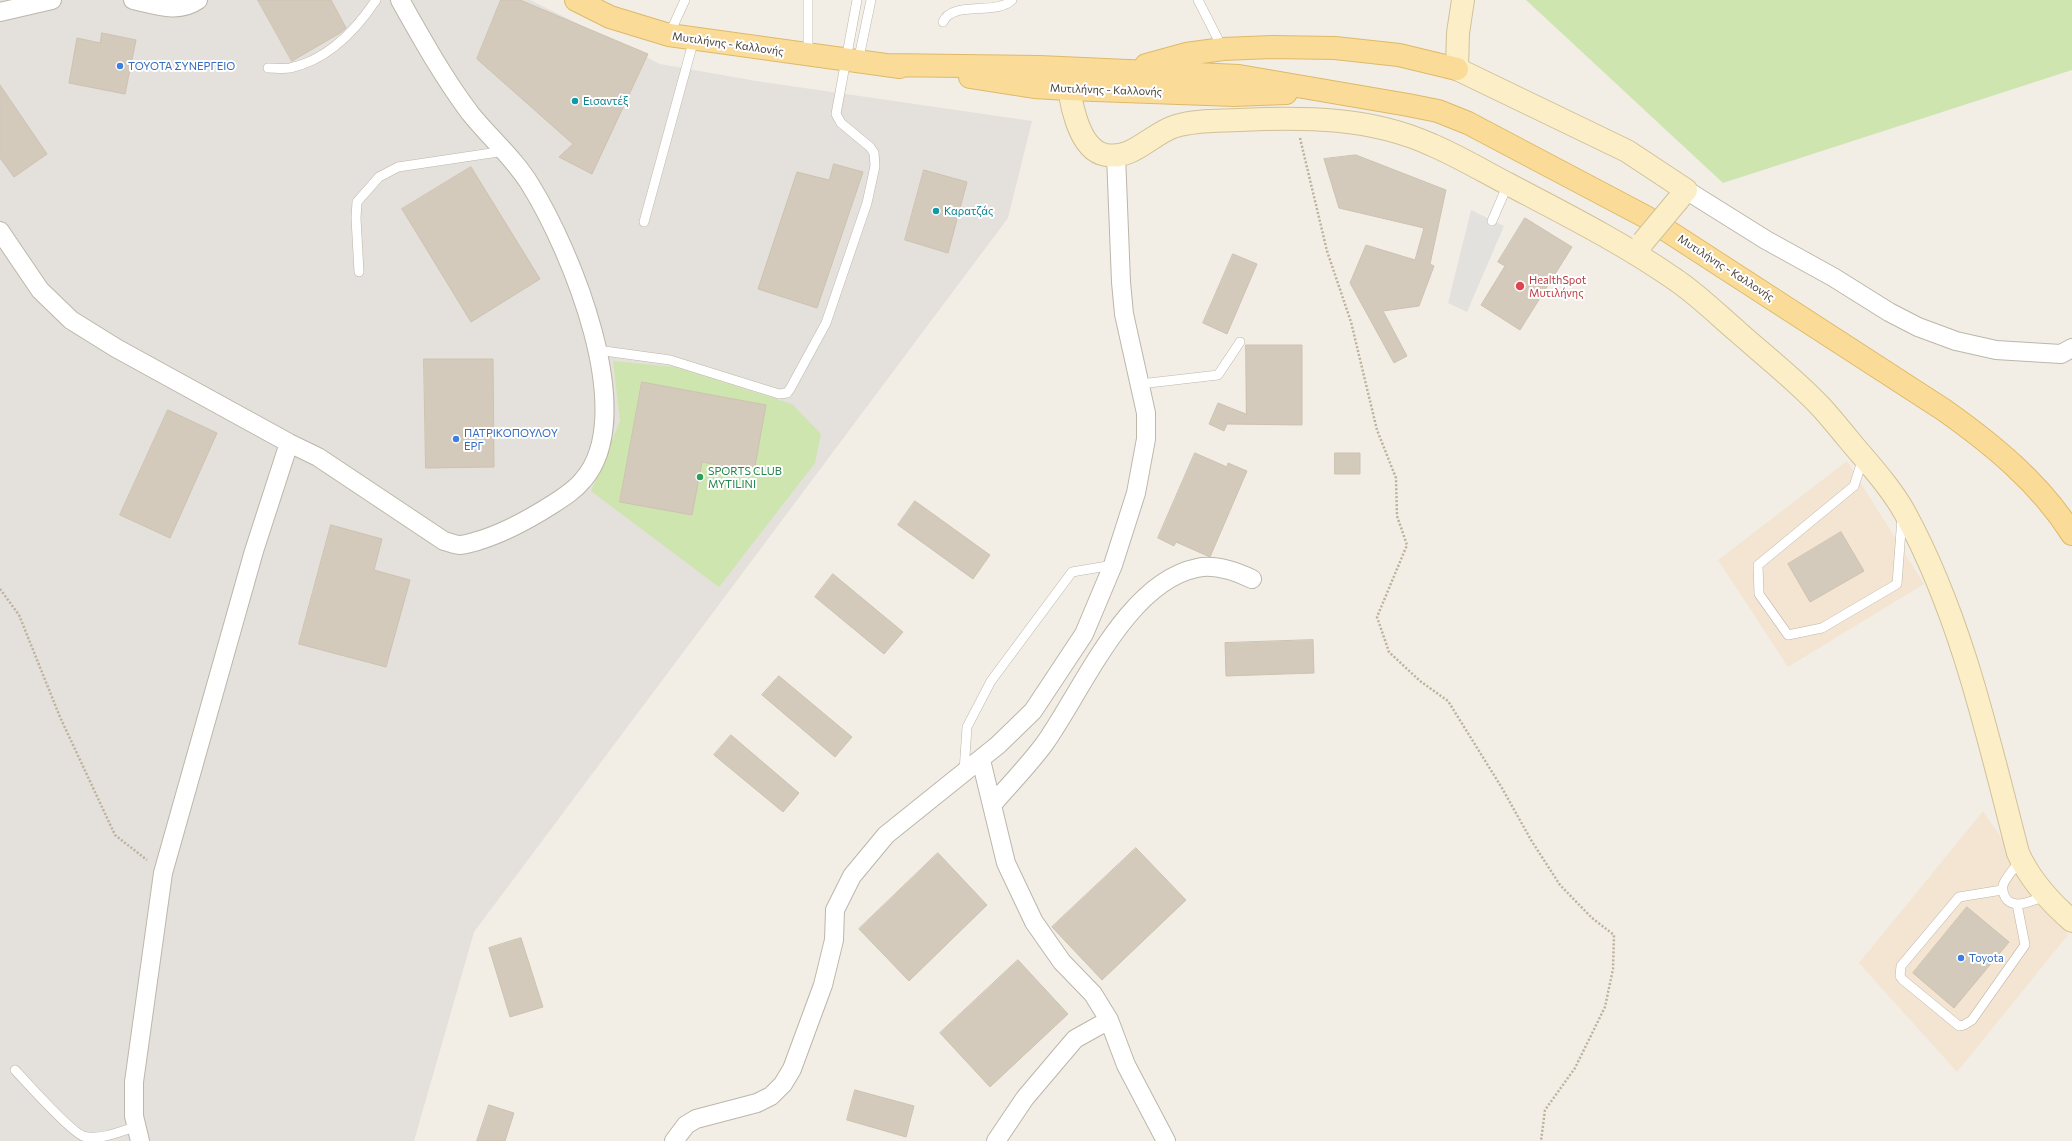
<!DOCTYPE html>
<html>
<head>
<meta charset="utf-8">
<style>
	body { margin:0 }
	canvas { display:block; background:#f2eee6 }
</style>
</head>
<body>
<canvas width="2072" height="1141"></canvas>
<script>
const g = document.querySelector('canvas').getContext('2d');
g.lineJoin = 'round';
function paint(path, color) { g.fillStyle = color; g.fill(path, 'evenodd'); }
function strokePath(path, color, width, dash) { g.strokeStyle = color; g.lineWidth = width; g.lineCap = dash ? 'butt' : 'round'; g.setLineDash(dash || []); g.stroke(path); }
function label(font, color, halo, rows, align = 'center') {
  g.font = font + ' Commissioner,sans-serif'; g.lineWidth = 4; g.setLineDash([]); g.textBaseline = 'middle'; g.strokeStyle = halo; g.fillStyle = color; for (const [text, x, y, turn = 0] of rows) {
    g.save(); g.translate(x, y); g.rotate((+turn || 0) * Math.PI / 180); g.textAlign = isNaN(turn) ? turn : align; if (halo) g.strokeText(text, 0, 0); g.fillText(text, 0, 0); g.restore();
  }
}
const commercial = new Path2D(`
	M1847,461L1924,584L1788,667L1718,560Z
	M1983,811L2068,935L1957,1072L1859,963Z`);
const industrial = new Path2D(`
	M0,0H530L660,64L756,81L1032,121L1008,218L474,932L414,1141H0Z`);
const green = new Path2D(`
	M1526,0H2072V70L1723,183Z
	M613,361L676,367L792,404L821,434L815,463L719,587L591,491L620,421Z`);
const parking = new Path2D(`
	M1471,210L1504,226L1467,312L1448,303Z`);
const building = new Path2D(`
	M258,0H331L346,28L340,33L292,61Z
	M501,0H520L648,54L592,174L559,157L573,144L477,59Z
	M102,33L136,40L125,94L69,83L77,38L100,43Z
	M0,85L47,154L14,177L0,158Z
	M1356,155L1446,190L1430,264L1434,266L1419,306L1383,311L1407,356L1394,363L1350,283L1366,245L1415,260L1424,228L1339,208L1324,159Z
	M834,164L863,172L817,308L758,289L797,172L829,180Z
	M471,167L540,279L471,322L402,209Z
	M924,170L967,182L948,253L905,240Z
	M1525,218L1572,247L1520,330L1481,305L1505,266L1498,262Z
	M1233,254L1257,264L1227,334L1203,323Z
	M1246,345H1302V425L1227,424L1224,431L1209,424L1218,403L1246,414Z
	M424,359H493L494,467L426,468Z
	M642,382L766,405L754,472L702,462L692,515L620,502Z
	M168,410L217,433L170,538L120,515Z
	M1195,453L1227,467L1228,463L1247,471L1210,557L1176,542L1174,546L1158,538Z
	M1335,453H1360V474H1335Z
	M915,501L990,555L973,579L898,525Z
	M331,525L382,539L374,570L410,580L386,667L299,644Z
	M1841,532L1864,571L1810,602L1788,564Z
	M833,574L903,632L884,654L815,597Z
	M1313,640L1314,673L1226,676L1225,643Z
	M779,676L852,737L835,757L762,695Z
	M731,735L799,793L783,812L714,755Z
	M1136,848L1186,900L1102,980L1052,927Z
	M938,853L987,905L909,981L859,929Z
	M1967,907L2009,942L1954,1008L1913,973Z
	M521,938L543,1007L510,1017L489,948Z
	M1018,960L1068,1014L990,1087L940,1033Z
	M855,1090L914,1106L906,1137L847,1120Z
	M489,1105L514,1113L505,1141H477Z`);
const path = new Path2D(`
	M1300,138L1327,251L1351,322L1377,430L1396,478L1397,516L1407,545L1377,617L1389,652L1420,681L1448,701L1502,788L1531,840L1560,885L1592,918L1614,935L1613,969L1605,1007L1575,1068L1545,1110L1541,1141
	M0,589L19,615L60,717L115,835L147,860`);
const lane = new Path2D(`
	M808,0V55
	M1198,0L1223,49
	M943,22C952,0 996,16 1012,0
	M669,35L685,0
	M858,62L871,0
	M268,68C275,68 283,69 290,68C327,60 356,30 376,0
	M1492,221L1508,184
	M644,222L694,39
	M359,272L356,218L357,202L379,177L398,167L505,151
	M597,350L670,360L779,394L787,393L790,389L826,323L867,203L875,166L874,153L870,147L841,123L836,114L857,0
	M1140,384L1218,375L1240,342
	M1863,458L1854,486L1758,565L1759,594L1788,635L1822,628L1897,584L1902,517
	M964,771L967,727L991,681L1072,572L1113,565
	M2021,860C2015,867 2006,877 2003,885C2002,890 2003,893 2005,897C2013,911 2034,900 2045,896
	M2002,890L1959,897L1901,966L1900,976L1903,980L1959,1026L1964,1025L1972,1020L2025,945L2017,904
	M15,1070C27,1083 70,1131 83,1136C99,1141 122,1131 137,1126`);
const street = new Path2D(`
	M133,0C156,5 178,14 198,0
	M0,12L52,0
	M1686,190L1766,240L1833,277L1889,312L1918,327L1956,341L1996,350L2061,354L2072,348
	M0,231L40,290L71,320L116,348L289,443L318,457L444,541C449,542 455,545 460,545C465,545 470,543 474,542C503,534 528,520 553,504C564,497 575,490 583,480C640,415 570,249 531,186C515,159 490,138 470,113C443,77 422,39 400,0
	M981,760L1006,863L1024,901L1034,922L1062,962L1093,994L1109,1020L1126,1065L1166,1141
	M992,805C1009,785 1029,765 1045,743C1083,689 1127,582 1197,568C1214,564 1237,572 1252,579
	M140,1141L134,1116V1082L163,873L254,551L289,443
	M674,1141L686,1125L696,1119L757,1103L771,1096L783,1084L792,1069L823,985L834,940L835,910L852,876L886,835L998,745L1033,711L1084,634L1113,565L1136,493L1146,439V413L1124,314L1121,282L1116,155
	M996,1141L1025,1098L1075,1039L1109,1020`);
const secondary = new Path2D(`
	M1463,0L1458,33L1457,69L1627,151L1686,190L1678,200
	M1069,71C1068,95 1077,150 1106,155C1133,160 1152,133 1176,126C1196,120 1218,121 1239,120C1305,117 1371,117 1432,145C1458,156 1483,171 1508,184C1563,213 1621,242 1673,278C1696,293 1717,314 1738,332C1766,357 1796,380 1822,408C1831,418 1840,429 1849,440C1868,463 1890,486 1905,513C1962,618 1988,737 2018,853C2030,880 2049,901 2072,921`);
const primary = new Path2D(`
	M576,0L610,17L669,35L900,67
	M886,65L1039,67L1239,76L1408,105L1438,111L1468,123L1646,217L1944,410C1992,444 2040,483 2072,534
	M1146,65L1186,54L1223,49L1272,47L1335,48L1399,55L1457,69
	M970,77L1034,87L1068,89L1234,95L1286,93`);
const secondaryBridge = new Path2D(`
	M1643,242L1678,200`);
const markers = [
	[120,66,4,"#3f7fe0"],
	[575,101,4,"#0f9aa8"],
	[936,211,4,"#0f9aa8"],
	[1520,286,5,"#e0444e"],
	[456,439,4,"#3f7fe0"],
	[700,477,4,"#2e9e5b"],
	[1961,958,4,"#3f7fe0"]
];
const streetNames = [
	["Μυτιλήνης - Καλλονής",728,44,8],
	["Μυτιλήνης - Καλλονής",1106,90,2],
	["Μυτιλήνης - Καλλονής",1726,268,33]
];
const shopNames = [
	["ΤΟΥΟΤΑ ΣΥΝΕΡΓΕΙΟ",128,66],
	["ΠΑΤΡΙΚΟΠΟΥΛΟΥ",464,433],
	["ΕΡΓ",464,446],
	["Toyota",1969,958]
];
const cultureNames = [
	["Εισαντέξ",583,101],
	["Καρατζάς",944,211]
];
const healthNames = [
	["HealthSpot",1529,280],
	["Μυτιλήνης",1529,293]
];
const leisureNames = [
	["SPORTS CLUB",708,471],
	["MYTILINI",708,484]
];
paint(commercial, '#f4e5d2');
paint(industrial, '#e4e0db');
paint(green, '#cee5b0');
paint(parking, '#e3e1de');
paint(building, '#d3cabc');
strokePath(building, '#cec2b0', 1);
strokePath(lane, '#bdb6a9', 10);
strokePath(street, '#bdb6a9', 20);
strokePath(secondary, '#d0c198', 24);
strokePath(primary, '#deb968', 24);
strokePath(path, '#beb19b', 2.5, [2, 2]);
strokePath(lane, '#fff', 9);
strokePath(street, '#fff', 18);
strokePath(secondary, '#fceec6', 22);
strokePath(primary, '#fadc98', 22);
strokePath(secondaryBridge, '#d0c198', 24, []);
strokePath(secondaryBridge, '#fceec6', 22);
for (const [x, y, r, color] of markers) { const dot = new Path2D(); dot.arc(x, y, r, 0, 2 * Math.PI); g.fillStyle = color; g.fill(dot); strokePath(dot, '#fff', 1.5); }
label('11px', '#453f36', '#fff', streetNames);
label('11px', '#366cbe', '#fff', shopNames, 'left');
label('11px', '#0d838f', '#fff', cultureNames, 'left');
label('11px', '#be3a42', '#fff', healthNames, 'left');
label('11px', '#27864d', '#fff', leisureNames, 'left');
</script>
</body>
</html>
